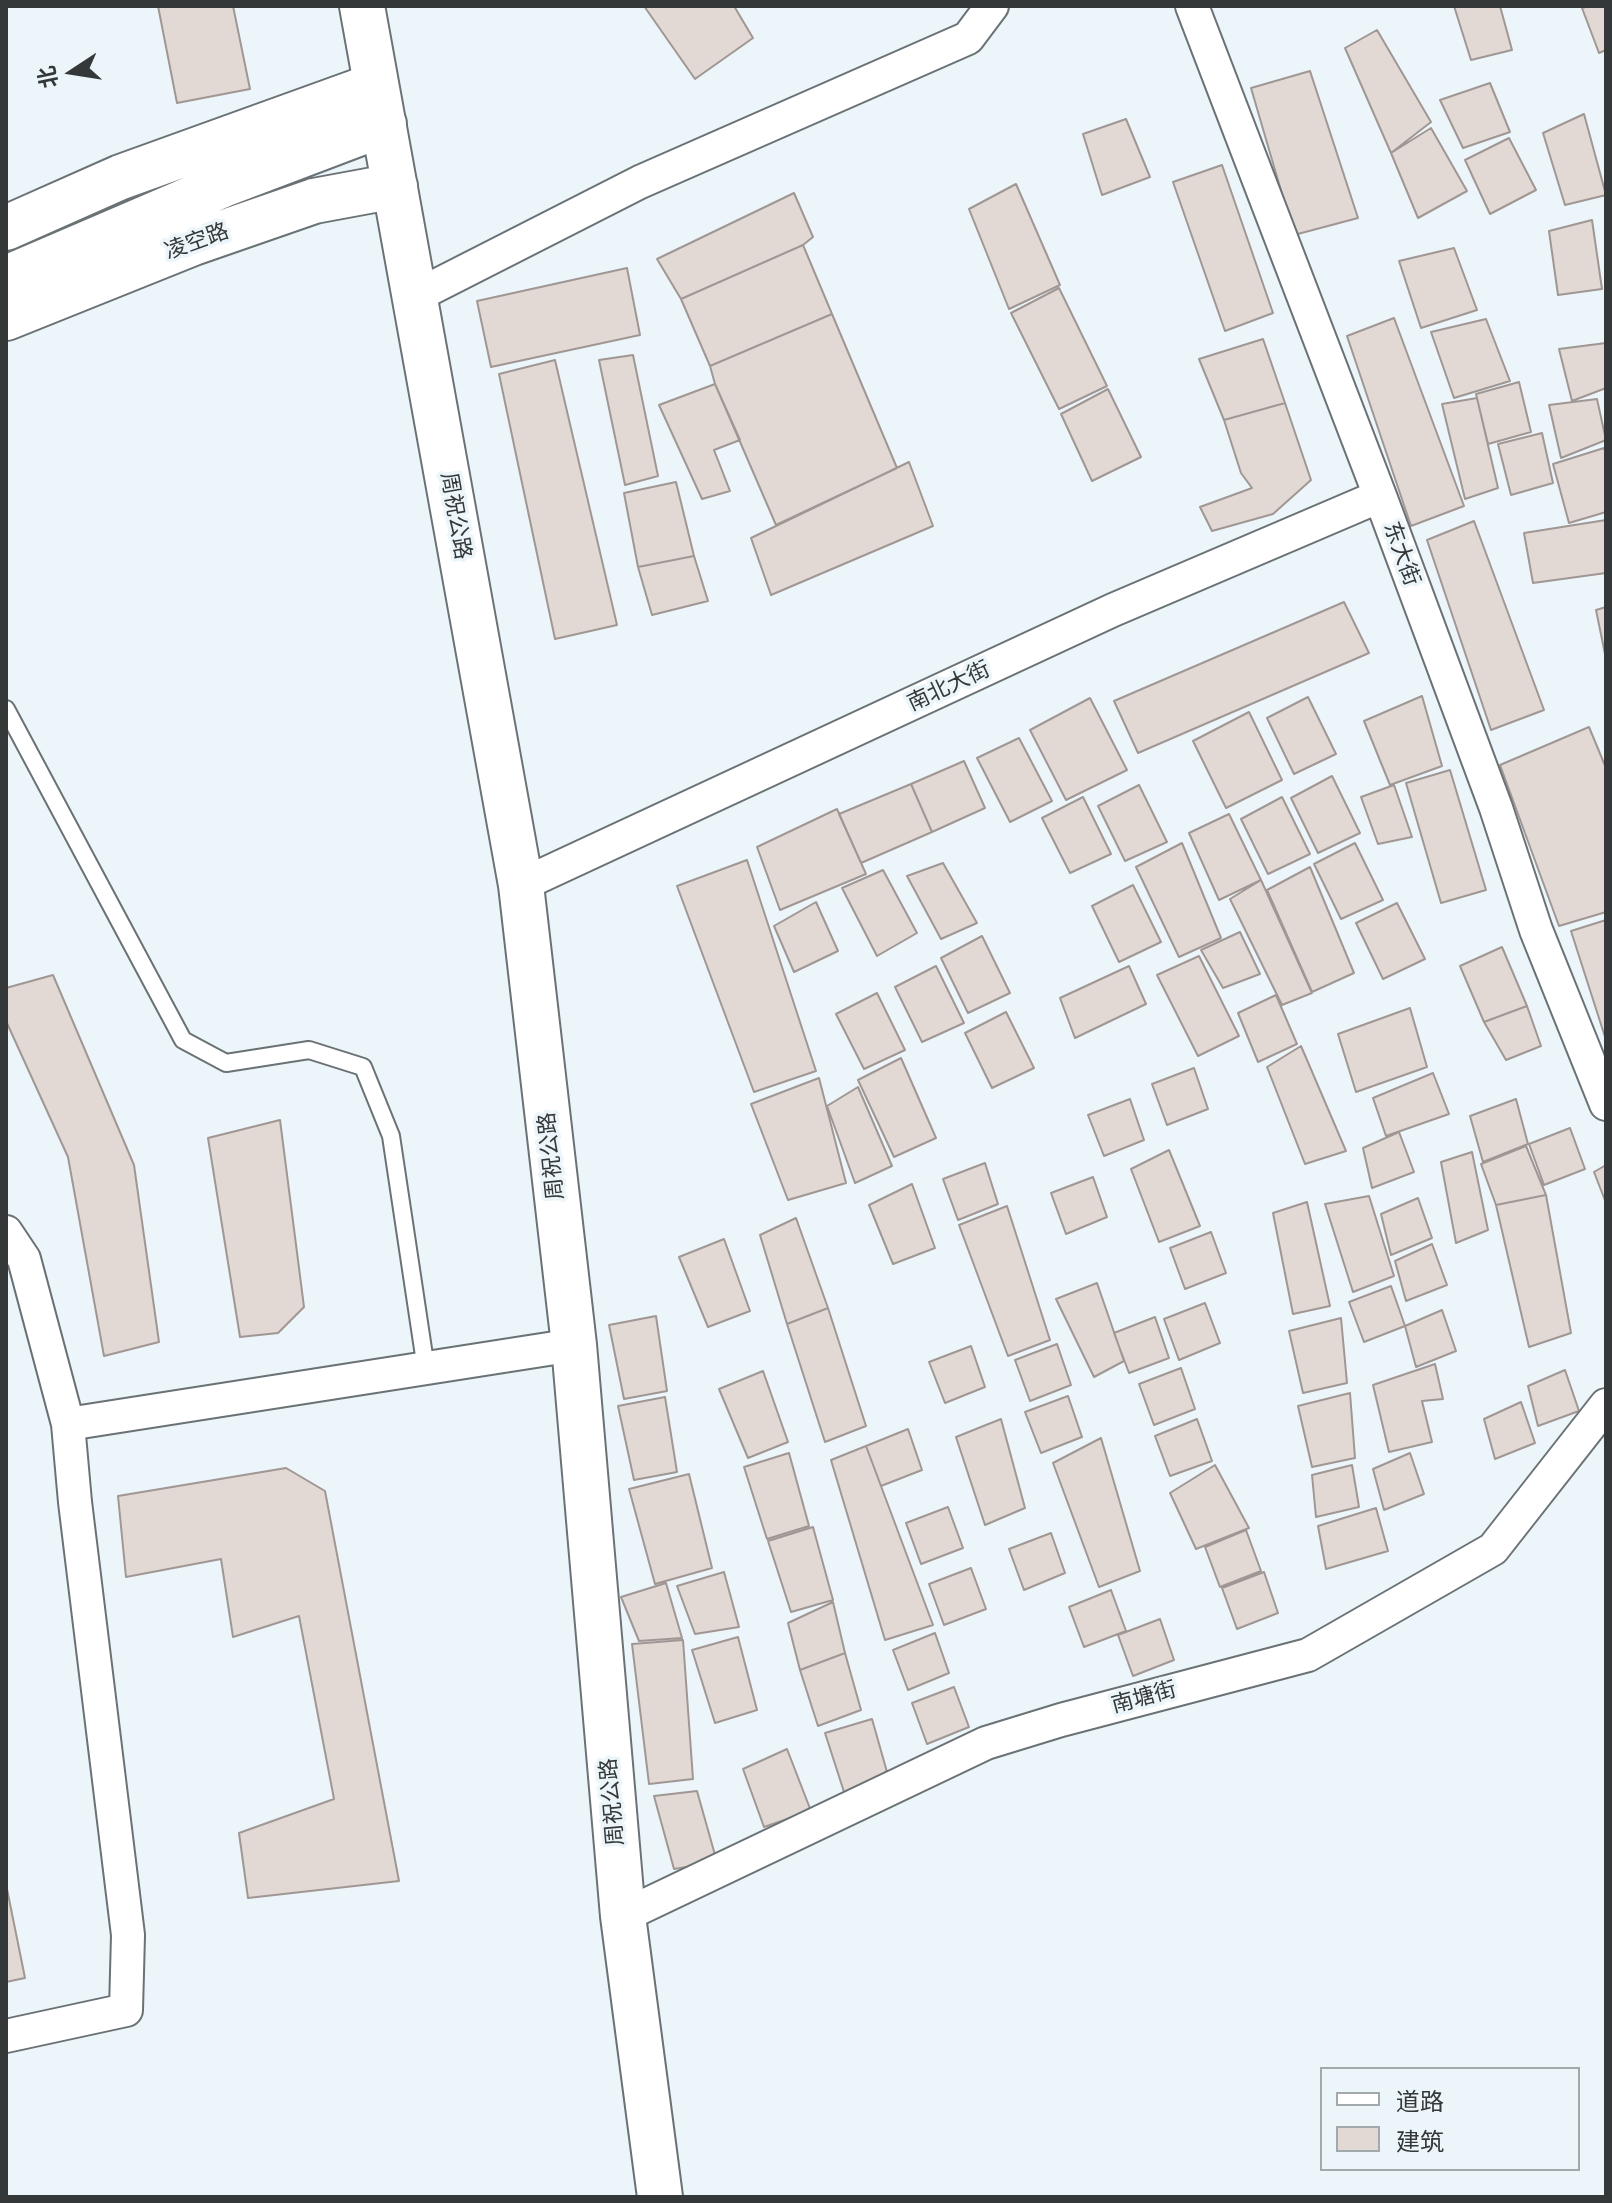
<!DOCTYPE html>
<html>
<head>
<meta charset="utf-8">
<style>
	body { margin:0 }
	#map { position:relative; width:1612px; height:2203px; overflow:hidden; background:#ecf5f9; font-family:Arial,"Noto Sans SC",sans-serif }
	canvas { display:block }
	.frame { position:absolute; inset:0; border:8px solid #343839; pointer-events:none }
	.legend { position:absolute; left:1320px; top:2067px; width:260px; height:104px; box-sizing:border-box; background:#ecf5f9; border:2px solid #a2a9ac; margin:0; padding:10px 14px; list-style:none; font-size:24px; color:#343839 }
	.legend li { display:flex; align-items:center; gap:16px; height:40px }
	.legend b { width:40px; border:2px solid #a2a9ac }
	.north { position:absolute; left:32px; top:32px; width:80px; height:80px; -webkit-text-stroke:6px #ecf5f9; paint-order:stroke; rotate:258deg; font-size:22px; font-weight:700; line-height:32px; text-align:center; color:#343839 }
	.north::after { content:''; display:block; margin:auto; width:28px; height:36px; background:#343839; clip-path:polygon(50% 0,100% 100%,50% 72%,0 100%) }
</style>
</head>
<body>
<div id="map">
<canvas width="1612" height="2203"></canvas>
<div class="frame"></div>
<ul class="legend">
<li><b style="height:10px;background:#fff"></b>道路</li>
<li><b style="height:22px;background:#e2d9d5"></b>建筑</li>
</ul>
<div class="north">北</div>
</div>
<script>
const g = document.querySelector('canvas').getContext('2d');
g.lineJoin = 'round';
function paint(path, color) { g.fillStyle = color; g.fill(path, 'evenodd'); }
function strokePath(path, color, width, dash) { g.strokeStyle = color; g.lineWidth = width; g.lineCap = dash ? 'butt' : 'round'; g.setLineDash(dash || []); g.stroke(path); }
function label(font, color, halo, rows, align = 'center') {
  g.font = font + ' Arial,"Noto Sans SC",sans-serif'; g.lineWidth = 7; g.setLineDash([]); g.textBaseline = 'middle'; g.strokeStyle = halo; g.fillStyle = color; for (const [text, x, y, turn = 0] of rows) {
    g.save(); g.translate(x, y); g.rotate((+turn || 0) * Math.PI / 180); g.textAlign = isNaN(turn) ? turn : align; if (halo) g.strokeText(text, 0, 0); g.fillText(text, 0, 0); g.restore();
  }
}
const building = new Path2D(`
	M158,6H233L250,89L177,103Z
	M644,6H734L753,38L695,79Z
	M1454,6H1500L1512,50L1471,60Z
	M1589,6H1606V50L1599,53L1582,8Z
	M1377,30L1431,122L1391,153L1345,48Z
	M1310,71L1358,218L1294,235L1251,88Z
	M1490,83L1510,132L1463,148L1440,100Z
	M1584,114L1606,195L1565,205L1543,133Z
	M1126,119L1150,177L1102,195L1083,134Z
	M1431,128L1467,191L1418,218L1391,153Z
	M1509,138L1536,190L1490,214L1465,160Z
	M1222,165L1273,313L1225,331L1173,182Z
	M1016,184L1060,285L1009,309L969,209Z
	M794,193L813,237L803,245L681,299L657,259Z
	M1592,220L1602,289L1558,295L1549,231Z
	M803,245L832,314L710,366L681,299Z
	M1454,248L1477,310L1421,328L1399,261Z
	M627,268L640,335L491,367L477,301Z
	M1059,288L1107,386L1059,409L1011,313Z
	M832,314L897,468L776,525L715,384L710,366Z
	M1394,318L1464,506L1411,526L1347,336Z
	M1486,319L1510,381L1454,398L1431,332Z
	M1263,339L1285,403L1224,420L1199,359Z
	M1606,343V388L1572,401L1559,349Z
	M633,355L658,476L625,485L599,360Z
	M555,360L617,625L555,639L499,374Z
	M1519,382L1531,432L1488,444L1476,394Z
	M715,384L740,440L714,450L730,491L702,499L659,405Z
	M1108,389L1141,457L1092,481L1061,414Z
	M1477,398L1498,488L1465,499L1442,404Z
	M1597,399L1606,440L1561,458L1549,405Z
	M1285,403L1311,480L1273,514L1212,531L1200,507L1252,488L1241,473L1224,420Z
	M1542,433L1553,483L1511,495L1498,444Z
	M1604,448L1606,454V512L1569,523L1553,464Z
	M909,462L933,526L771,595L751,538Z
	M676,482L694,556L638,567L624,493Z
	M1606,520V573L1533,583L1524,533Z
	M1474,521L1544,710L1491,730L1427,540Z
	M694,556L708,601L652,615L638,567Z
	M1344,602L1369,653L1138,753L1114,701Z
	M1606,607V659L1596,610Z
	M1422,696L1442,766L1390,785L1364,721Z
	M1308,697L1336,754L1294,774L1267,718Z
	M1090,698L1127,770L1066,800L1030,730Z
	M1249,712L1282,780L1226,808L1193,741Z
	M1589,727L1606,768V912L1559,926L1500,765Z
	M1019,738L1052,801L1010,822L977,758Z
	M964,761L985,808L932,832L911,784Z
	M1450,770L1486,890L1441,903L1406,783Z
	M1332,776L1360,833L1318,853L1291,798Z
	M911,784L932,832L861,863L839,814Z
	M1139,785L1167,842L1125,861L1098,806Z
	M1394,785L1412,837L1378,844L1361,797Z
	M1083,797L1111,854L1070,873L1042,818Z
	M1282,797L1310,854L1268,874L1241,819Z
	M837,809L866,874L780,910L757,847Z
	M1229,814L1261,880L1219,900L1189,833Z
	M1182,843L1221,938L1179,957L1136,867Z
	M1355,843L1383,900L1341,919L1314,864Z
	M747,860L816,1071L754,1092L677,886Z
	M943,863L977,923L941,939L907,876Z
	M1310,867L1354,973L1312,992L1267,890Z
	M883,870L917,933L877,956L842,888Z
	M1261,880L1312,993L1282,1005L1230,899Z
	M1133,885L1161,942L1119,962L1092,906Z
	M816,902L838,951L794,972L774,926Z
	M1397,903L1425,959L1383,979L1356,923Z
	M1606,920V1040L1571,931Z
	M1240,932L1260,974L1223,988L1201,950Z
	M982,936L1010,993L968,1013L941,958Z
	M1502,947L1527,1006L1484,1022L1460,966Z
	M1199,956L1239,1036L1198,1056L1157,975Z
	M936,966L964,1023L922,1042L895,987Z
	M1129,966L1146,1004L1075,1038L1060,998Z
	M53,975L134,1165L159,1342L104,1356L68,1157L6,1021V988Z
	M877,993L905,1050L864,1069L836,1014Z
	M1276,995L1297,1044L1258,1062L1238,1013Z
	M1527,1006L1541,1046L1506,1060L1484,1022Z
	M1410,1008L1427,1067L1356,1092L1338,1034Z
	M1006,1012L1034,1068L992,1088L965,1033Z
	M1301,1046L1346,1151L1305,1164L1267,1067Z
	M901,1058L936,1138L894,1157L858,1080Z
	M1194,1068L1208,1109L1167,1125L1152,1084Z
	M1433,1073L1449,1114L1386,1136L1373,1098Z
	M819,1078L846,1183L788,1200L751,1104Z
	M858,1087L892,1166L855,1183L827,1106Z
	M1130,1099L1144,1140L1104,1156L1088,1115Z
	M1516,1099L1528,1144L1483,1162L1470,1116Z
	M280,1120L304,1307L278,1333L240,1337L208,1138Z
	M1570,1128L1585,1169L1544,1185L1529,1144Z
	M1399,1132L1414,1172L1372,1188L1363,1148Z
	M1526,1146L1546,1195L1496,1205L1481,1164Z
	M1169,1150L1200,1226L1159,1242L1131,1169Z
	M1472,1152L1488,1230L1456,1243L1441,1162Z
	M985,1163L998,1204L958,1220L943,1179Z
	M1606,1165V1203L1594,1172Z
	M1093,1177L1107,1217L1066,1234L1051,1193Z
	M912,1184L935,1248L893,1264L869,1205Z
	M1546,1195L1571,1333L1529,1347L1496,1205Z
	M1369,1196L1394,1276L1353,1292L1325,1204Z
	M1418,1198L1432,1238L1391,1255L1381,1214Z
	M1307,1202L1330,1306L1293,1314L1273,1213Z
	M1007,1206L1050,1340L1008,1356L959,1225Z
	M796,1218L828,1308L787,1324L760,1235Z
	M1211,1232L1226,1273L1185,1289L1170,1248Z
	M724,1239L750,1311L708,1327L679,1257Z
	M1432,1244L1447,1285L1406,1301L1395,1261Z
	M1097,1283L1124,1361L1094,1377L1056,1299Z
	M1391,1286L1405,1326L1364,1342L1349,1302Z
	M1205,1303L1220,1343L1179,1360L1164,1319Z
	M828,1308L866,1426L825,1442L787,1324Z
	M1442,1310L1456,1351L1416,1367L1405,1326Z
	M656,1316L667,1391L624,1399L609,1325Z
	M1155,1317L1169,1358L1129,1373L1114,1333Z
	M1341,1318L1347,1383L1303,1393L1289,1331Z
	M1057,1344L1071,1385L1030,1401L1015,1360Z
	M971,1346L985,1387L945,1403L929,1362Z
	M1435,1364L1443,1399L1422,1401L1432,1442L1389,1452L1373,1385Z
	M1181,1368L1195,1409L1154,1425L1139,1384Z
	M1565,1370L1579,1411L1538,1426L1528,1386Z
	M763,1371L788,1442L748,1458L719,1389Z
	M1350,1393L1355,1458L1312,1467L1298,1406Z
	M1068,1396L1082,1437L1041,1453L1025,1412Z
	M665,1397L677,1472L634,1480L618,1406Z
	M1521,1402L1535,1443L1495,1459L1484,1419Z
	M1001,1419L1025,1508L985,1525L956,1437Z
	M1197,1419L1212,1461L1170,1476L1155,1436Z
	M908,1429L922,1470L881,1486L866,1446Z
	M1101,1438L1140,1571L1099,1587L1053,1463Z
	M866,1446L933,1625L885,1640L831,1460Z
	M789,1453L809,1526L767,1539L744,1467Z
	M1410,1453L1424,1494L1384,1510L1373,1469Z
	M1215,1465L1249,1528L1196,1549L1170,1493Z
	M1352,1465L1359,1507L1316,1517L1312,1475Z
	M286,1468L325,1491L399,1881L248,1898L239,1833L334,1799L299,1616L233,1637L221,1559L126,1577L118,1496Z
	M689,1474L712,1568L655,1584L629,1489Z
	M948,1507L963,1548L921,1564L906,1523Z
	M1376,1508L1388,1551L1326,1569L1318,1526Z
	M813,1527L833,1600L791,1612L768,1541Z
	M1246,1530L1261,1571L1220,1587L1205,1547Z
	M1051,1533L1065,1573L1024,1590L1009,1549Z
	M971,1568L986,1609L944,1625L929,1584Z
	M724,1572L739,1627L695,1634L677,1586Z
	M1264,1572L1278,1613L1237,1629L1222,1588Z
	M666,1583L682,1638L639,1641L621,1597Z
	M1111,1590L1126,1631L1084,1647L1069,1607Z
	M833,1602L845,1653L800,1670L788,1623Z
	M1160,1619L1174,1660L1133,1676L1118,1635Z
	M935,1633L949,1673L908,1690L893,1650Z
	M738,1637L757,1710L715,1723L692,1650Z
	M683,1640L693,1779L649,1784L632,1644Z
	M845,1653L861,1710L818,1726L800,1670Z
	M954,1687L969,1727L927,1744L912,1703Z
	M872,1719L889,1779L845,1795L825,1733Z
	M787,1749L811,1811L764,1827L743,1769Z
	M697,1791L717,1862L674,1869L654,1796Z
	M6,1884L25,1978L6,1982Z`);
const lane = new Path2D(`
	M6,709L183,1040L226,1063L309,1050L363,1067L391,1136L426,1369`);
const street = new Path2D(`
	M1192,6L1380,496L1496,808L1536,930L1606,1104
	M414,297L640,182L968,38L992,6
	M521,885L1113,610L1380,496
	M6,1232L24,1259L68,1424L75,1502L128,1935L126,2010L6,2036
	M68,1424L574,1345
	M623,1916L986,1743L1061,1720L1308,1655L1493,1549L1606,1405`);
const secondary = new Path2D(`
	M362,6L521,885L574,1345L623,1916L660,2197
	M6,228L121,177L376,85
	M6,278L223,185L384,124
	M6,318L193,243L314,201L395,186`);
const streetNames = [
	["凌空路",197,242,-20],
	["周祝公路",455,516,80],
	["东大街",1401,554,70],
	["南北大街",949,687,-25],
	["周祝公路",552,1156,-96],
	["南塘街",1144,1698,-15],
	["周祝公路",613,1802,-95]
];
paint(building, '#e2d9d5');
strokePath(building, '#a09794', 2);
strokePath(lane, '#6a7276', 20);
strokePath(street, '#6a7276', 36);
strokePath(secondary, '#6a7276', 48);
strokePath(lane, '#fff', 16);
strokePath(street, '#fff', 32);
strokePath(secondary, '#fff', 44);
label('22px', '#343839', '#ecf5f9', streetNames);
</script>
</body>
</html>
